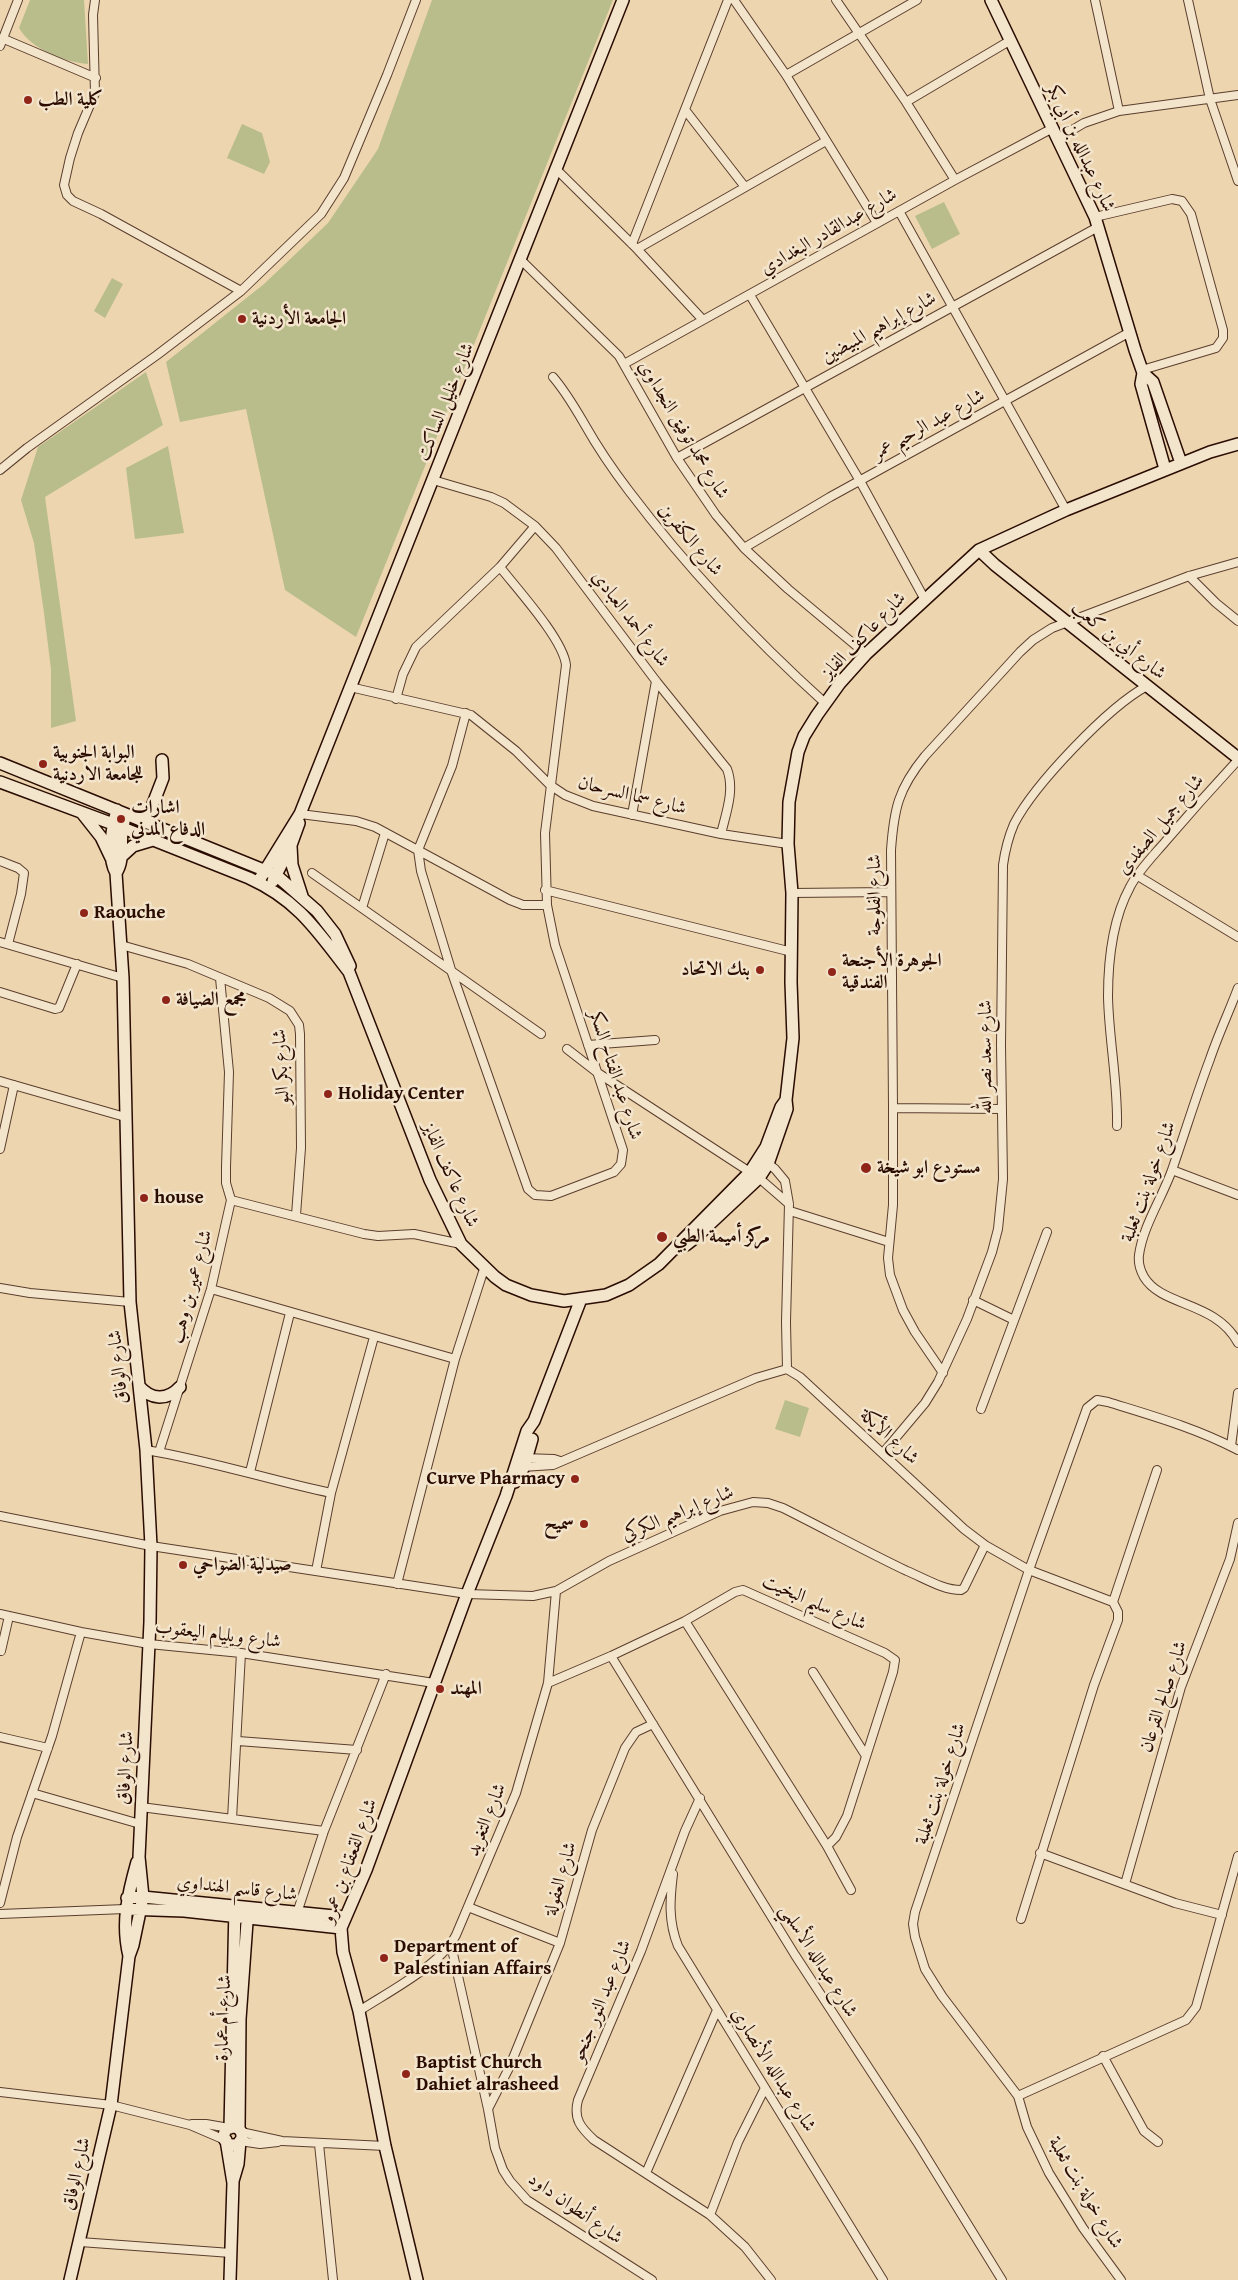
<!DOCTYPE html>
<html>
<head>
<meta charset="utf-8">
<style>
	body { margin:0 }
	canvas { display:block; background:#edd5b0 }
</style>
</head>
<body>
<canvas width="1238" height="2280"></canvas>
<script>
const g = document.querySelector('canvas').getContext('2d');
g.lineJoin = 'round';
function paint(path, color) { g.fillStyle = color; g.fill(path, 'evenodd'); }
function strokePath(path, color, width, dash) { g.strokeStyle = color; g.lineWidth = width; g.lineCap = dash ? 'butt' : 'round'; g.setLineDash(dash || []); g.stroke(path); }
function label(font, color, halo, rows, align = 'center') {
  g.font = font + ' "Gentium Book Plus",Amiri,serif'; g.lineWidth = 5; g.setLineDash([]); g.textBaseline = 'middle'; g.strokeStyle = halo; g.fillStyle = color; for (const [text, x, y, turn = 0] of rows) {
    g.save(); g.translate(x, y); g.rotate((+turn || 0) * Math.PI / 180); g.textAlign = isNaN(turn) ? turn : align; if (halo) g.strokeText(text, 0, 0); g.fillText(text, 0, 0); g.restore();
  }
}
const green = new Path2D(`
	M30,0H84L88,64C64,62 31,49 19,28Z
	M432,0H613L356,637L285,590L246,409L180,422L166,362L264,284L328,223L378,149Z
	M242,124L262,133L270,162L264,174L227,158Z
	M944,202L960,234L932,249L915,216Z
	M112,278L123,284L105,318L94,311Z
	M146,372L163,425L45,497L76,721L51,728V669L44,613L34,543L21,500L38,447Z
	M168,446L184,533L135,539L126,468Z
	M785,1400L809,1408L800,1437L775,1429Z`);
const street = new Path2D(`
	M95,0L93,15L95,93L78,133L70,158L64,185L67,195L73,201L101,214L241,291
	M734,0L786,75L877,223
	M836,0L906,102L955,180
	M1095,0L1119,111
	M1188,0L1210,99L1238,181
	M4,39L96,78
	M0,46L18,0
	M786,75L917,0
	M906,102L1011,40
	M686,111L745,187
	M1057,139L1084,123L1119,111L1238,95
	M555,168L637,249L703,320
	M899,211L1066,510
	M1095,217L1172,199L1182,201L1191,214L1223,330V338L1216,348L1142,370
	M632,244L728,0
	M637,249L826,141
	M521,260L619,356L677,458L716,515L744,548L788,589L866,654
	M750,295L860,481L924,598
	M624,364L955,180L1051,129
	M553,377C566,392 575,408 585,425C598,448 613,470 629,491C688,569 753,638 825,703
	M677,458L1098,227
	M0,470L27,448L157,355L241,291L321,214L344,178L387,75L416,0
	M433,480L491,497L504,503L535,526L556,548L656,681L727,769C735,790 726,813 721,834
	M744,548L830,497L1130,332
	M1189,576L1216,603L1238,621
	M350,687L471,715L516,751L550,785L565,795L593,806L721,834L788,844
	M396,699L403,674L416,647L500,567L535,526
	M466,713L452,766L418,850L421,871L452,973L528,1189L535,1195L551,1196L614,1172L621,1164L623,1150L555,945L547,905L545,833L566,665C563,639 517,589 500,567
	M300,814L356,821L375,827L510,900L523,905H547
	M632,815L656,681
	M0,861L18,868L24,873L21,894L8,944
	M312,873L541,1034
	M1138,876L1238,937
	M545,890L792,952
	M792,893L890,892
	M362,908L385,833
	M0,942L123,978
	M121,945L188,964L269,998L290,1011L299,1025L300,1034L301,1148L296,1215
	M1238,988C1229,1012 1218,1035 1210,1059C1196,1096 1185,1133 1172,1170C1162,1198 1143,1226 1139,1255C1138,1263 1140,1270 1144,1277C1162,1307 1216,1301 1238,1343
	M0,992L55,1009L59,1008L77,964
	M588,1045L655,1040
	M567,1049L598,1073L759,1178L789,1204
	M0,1081L125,1117
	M893,1108L1002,1109
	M1117,1126C1118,1083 1109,1040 1108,997C1108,961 1112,920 1130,887C1138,871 1153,856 1165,842C1189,814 1213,787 1238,760
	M0,1149L14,1085
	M766,1162L775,1169L785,1181L789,1204L786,1322L787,1369
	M1172,1170L1238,1195
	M231,1200L364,1234L378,1236L414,1234L461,1244
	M790,1211L889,1242
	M0,1288L30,1293L130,1302
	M211,1289L455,1359
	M973,1300L1014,1320
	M787,1369L800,1377L964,1529L985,1545L1029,1570L1113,1602
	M943,1373L915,1332L903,1310L890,1275L888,1258L893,1205V1108L891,850C894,809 898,789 925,756L1020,652L1033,640L1052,628L1189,576L1238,562
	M981,1409L1047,1232
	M1231,1446L1238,1393
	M146,1450C208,1460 269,1480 331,1493
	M159,1452L211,1289L231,1200L226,1183V1167L229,1072L220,978
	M883,1453L925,1403L938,1382L967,1319L992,1252L998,1229L1003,1179L1001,1045L1003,865C1005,851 1008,838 1014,824C1034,785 1108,707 1147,686
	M522,1458L554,1459L560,1461
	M522,1467L553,1465L756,1378L787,1369
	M250,1472L290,1313
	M0,1516L151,1546L467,1594L533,1596L556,1591L609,1561L720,1511L753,1502L768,1503L783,1508C825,1529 865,1551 907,1571C924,1578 943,1590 961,1590L964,1588L985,1545
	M316,1571L331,1493L374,1337
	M397,1584L455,1359L484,1269
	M1113,1602L1157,1470
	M0,1614L81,1632L149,1644L241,1653L434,1683
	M685,1621L827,1846L851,1890
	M1,1651L9,1616
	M611,1656L795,1955L917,2142L1002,2280
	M813,1672L866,1756
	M548,1683L611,1656L685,1621L735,1592L743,1590L885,1653L895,1660L893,1672L847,1816L836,1837L827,1846
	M0,1737L48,1748
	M238,1741L357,1750
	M32,1793L140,1824
	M700,1798L685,1831L641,1951L578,2100C573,2119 581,2128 594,2140L710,2215L745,2247L771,2280
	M141,1807L324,1831
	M232,1819L241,1653
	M1040,1853L1175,1903L1222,1915
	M673,1874C670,1899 668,1921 678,1946L883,2280
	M1125,1884L1181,1687L1230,1559L1238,1523
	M0,1903L17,1837L52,1736L81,1632
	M468,1907L560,1943
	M297,1913L324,1831L386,1674
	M0,1914L125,1909
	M1021,1919L1094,1685L1118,1620V1612L1113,1602
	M451,1945L488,2109L495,2148L503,2170L510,2181L527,2200L652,2280
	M359,2011C388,1992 441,1965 456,1935L516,1793L548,1683L556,1591
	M1103,2056L1144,2131L1158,2142
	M0,2092L111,2105L190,2125L225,2140
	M1018,2096L1186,2020L1196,2007L1238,1856
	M488,2109L509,2068L560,1943L592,1830L625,1748L636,1732L653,1724
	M192,2124H206L229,2128
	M241,2132L282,2141L385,2146
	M240,2141L260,2144L278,2142
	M319,2144L333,2280
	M646,2173L717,2010
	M710,2215L738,2142L765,2088
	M80,2242L231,2253
	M1121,2280L1083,2228L1049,2173L1027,2127L1018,2096L942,1996L925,1969L915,1937L913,1924L915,1912L1029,1570L1087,1408L1097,1400L1108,1402C1153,1416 1196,1428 1238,1450`);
const secondary = new Path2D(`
	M991,0L1095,217L1135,350L1143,373L1153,382L1181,463
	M1143,373L1141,384L1165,469
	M979,550L995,565L1238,758
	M0,763L276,875L317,911L335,934L350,966
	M0,782L113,824L249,878C298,900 318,932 349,972L430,1180L461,1244L495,1277L506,1285L531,1295L564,1301L606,1295L629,1285L659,1264L750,1172L766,1147L781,1107L786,1100
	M82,813L101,837L111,858
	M146,822L163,778L162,760
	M291,846L292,865L302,896
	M121,857L133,846L153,840
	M116,873C126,858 118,839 124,822
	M273,881L291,845L299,823
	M258,882L300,814L623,0
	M675,1249L686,1245L695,1238L759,1178L768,1164L787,1109L786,1100L793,1038L791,982L792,893L788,844L789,802L798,752L804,736L817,715L840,683L866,654L979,550L1066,510L1210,452L1238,444
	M139,1386C151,1400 167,1401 180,1387
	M515,1482L524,1467L532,1439
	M127,1898L143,1897L344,1917
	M125,1909L184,1911L341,1928
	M129,1956C121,1923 128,1894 137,1862
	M224 2136a9 9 0 1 1 18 0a9 9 0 1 1-18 0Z
	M230,2128L235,1907
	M239,2129L240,2019L248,1908
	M226,2140L233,2183L230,2280
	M233,2181L238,2164L240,2141
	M70,2280L111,2105L129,1956L133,1945L143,1897L139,1857L150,1622L151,1546L146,1450L130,1302L123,978L116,873C107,856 112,828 117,810
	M417,2280L385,2146L359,2011L343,1952L341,1928L366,1870L467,1594L506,1496L527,1431L534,1421L581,1299`);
const markers = [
	[28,100,5,"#8f2418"],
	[242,319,5,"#8f2418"],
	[43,764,5,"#8f2418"],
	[121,819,5,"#8f2418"],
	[84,913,5,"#8f2418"],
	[760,970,5,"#8f2418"],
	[832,972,5,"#8f2418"],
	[166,1000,5,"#8f2418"],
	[328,1094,5,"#8f2418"],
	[866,1168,6,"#8f2418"],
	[144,1198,5,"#8f2418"],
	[662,1237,6,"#8f2418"],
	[575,1479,5,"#8f2418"],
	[584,1524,5,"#8f2418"],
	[183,1565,5,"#8f2418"],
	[440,1689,5,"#8f2418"],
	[384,1958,5,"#8f2418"],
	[406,2074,5,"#8f2418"]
];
const poiNames = [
	["كلية الطب",38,100],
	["الجامعة الأردنية",252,319],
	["البوابة الجنوبية",53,753],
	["للجامعة الاردنية",53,775],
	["اشارات",131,808],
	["الدفاع المدني",131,830],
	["Raouche",94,913],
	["الجوهرة الأجنحة",842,961],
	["الفندقية",842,983],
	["بنك الاتحاد",750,970,"right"],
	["مجمع الضيافة",176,1000],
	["Holiday Center",338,1094],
	["مستودع ابو شيخة",877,1168],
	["house",154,1198],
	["مركز أميمة الطبي",673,1237],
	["Curve Pharmacy",565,1479,"right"],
	["سميح",574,1524,"right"],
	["صيدلية الضواحي",193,1565],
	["المهند",450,1689],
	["Department of",394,1947],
	["Palestinian Affairs",394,1969],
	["Baptist Church",416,2063],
	["Dahiet alrasheed",416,2085]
];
const streetNames = [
	["شارع عبدالله بن أبي بكر",1080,148,65],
	["شارع عبدالقادر البغدادي",829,232,-30],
	["شارع إبراهيم المبيضين",879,328,-29],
	["شارع خليل الساكت",446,402,-68],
	["شارع عبد الرحيم عمر",929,425,-29],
	["شارع محمد توفيق النجداوي",683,430,59],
	["شارع الكفرين",690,540,50],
	["شارع أحمد العبادي",630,619,53],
	["شارع عاكف الفايز",864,636,-46],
	["شارع أبي بن كعب",1118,641,38],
	["شارع سما السرحان",632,796,14],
	["شارع جميل الصفدي",1161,825,-50],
	["شارع الفلوجة",875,895,-90],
	["شارع سعد نصر الله",986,1057,-90],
	["شارع بكر البو",282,1067,-93],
	["شارع عبد الفتاح السكر",615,1075,72],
	["شارع عاكف الفايز",450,1175,66],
	["شارع خولة بنت ثعلبة",1149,1182,-70],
	["شارع عمير بن وهب",192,1287,-75],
	["شارع الوفاق",119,1367,-96],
	["شارع الأيكة",889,1437,43],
	["شارع إبراهيم الكركي",678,1514,-22],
	["شارع سليم البخيت",814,1603,24],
	["شارع ويليام اليعقوب",218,1635,7],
	["شارع صالح القرعان",1164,1697,-72],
	["شارع الوفاق",126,1768,-87],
	["شارع خولة بنت ثعلبة",941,1784,-72],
	["شارع التغريد",487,1820,-68],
	["شارع القعقاع بن عمرو",350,1861,-70],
	["شارع العفولة",561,1879,-74],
	["شارع قاسم الهنداوي",237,1889,6],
	["شارع عبدالله الأسلمي",818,1961,58],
	["شارع عبد النور جنحو",602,2001,-68],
	["شارع أم عمارة",224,2018,-88],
	["شارع عبدالله الأنصاري",773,2070,58],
	["شارع الوفاق",77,2174,-77],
	["شارع خولة بنت ثعلبة",1085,2193,59],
	["شارع أنطوان داود",575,2209,35]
];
paint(green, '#b9bd8b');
strokePath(street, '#5b3e2c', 10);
strokePath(secondary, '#2a0c00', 14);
strokePath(street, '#f3e4cc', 8);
strokePath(secondary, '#f3e4cc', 11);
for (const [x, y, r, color] of markers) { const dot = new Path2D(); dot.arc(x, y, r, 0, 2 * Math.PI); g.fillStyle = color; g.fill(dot); strokePath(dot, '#f3e4cc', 2); }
label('bold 19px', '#2a0c00', '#f3e4cc', poiNames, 'left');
label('19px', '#2a0c00', '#f3e4cc', streetNames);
</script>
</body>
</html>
